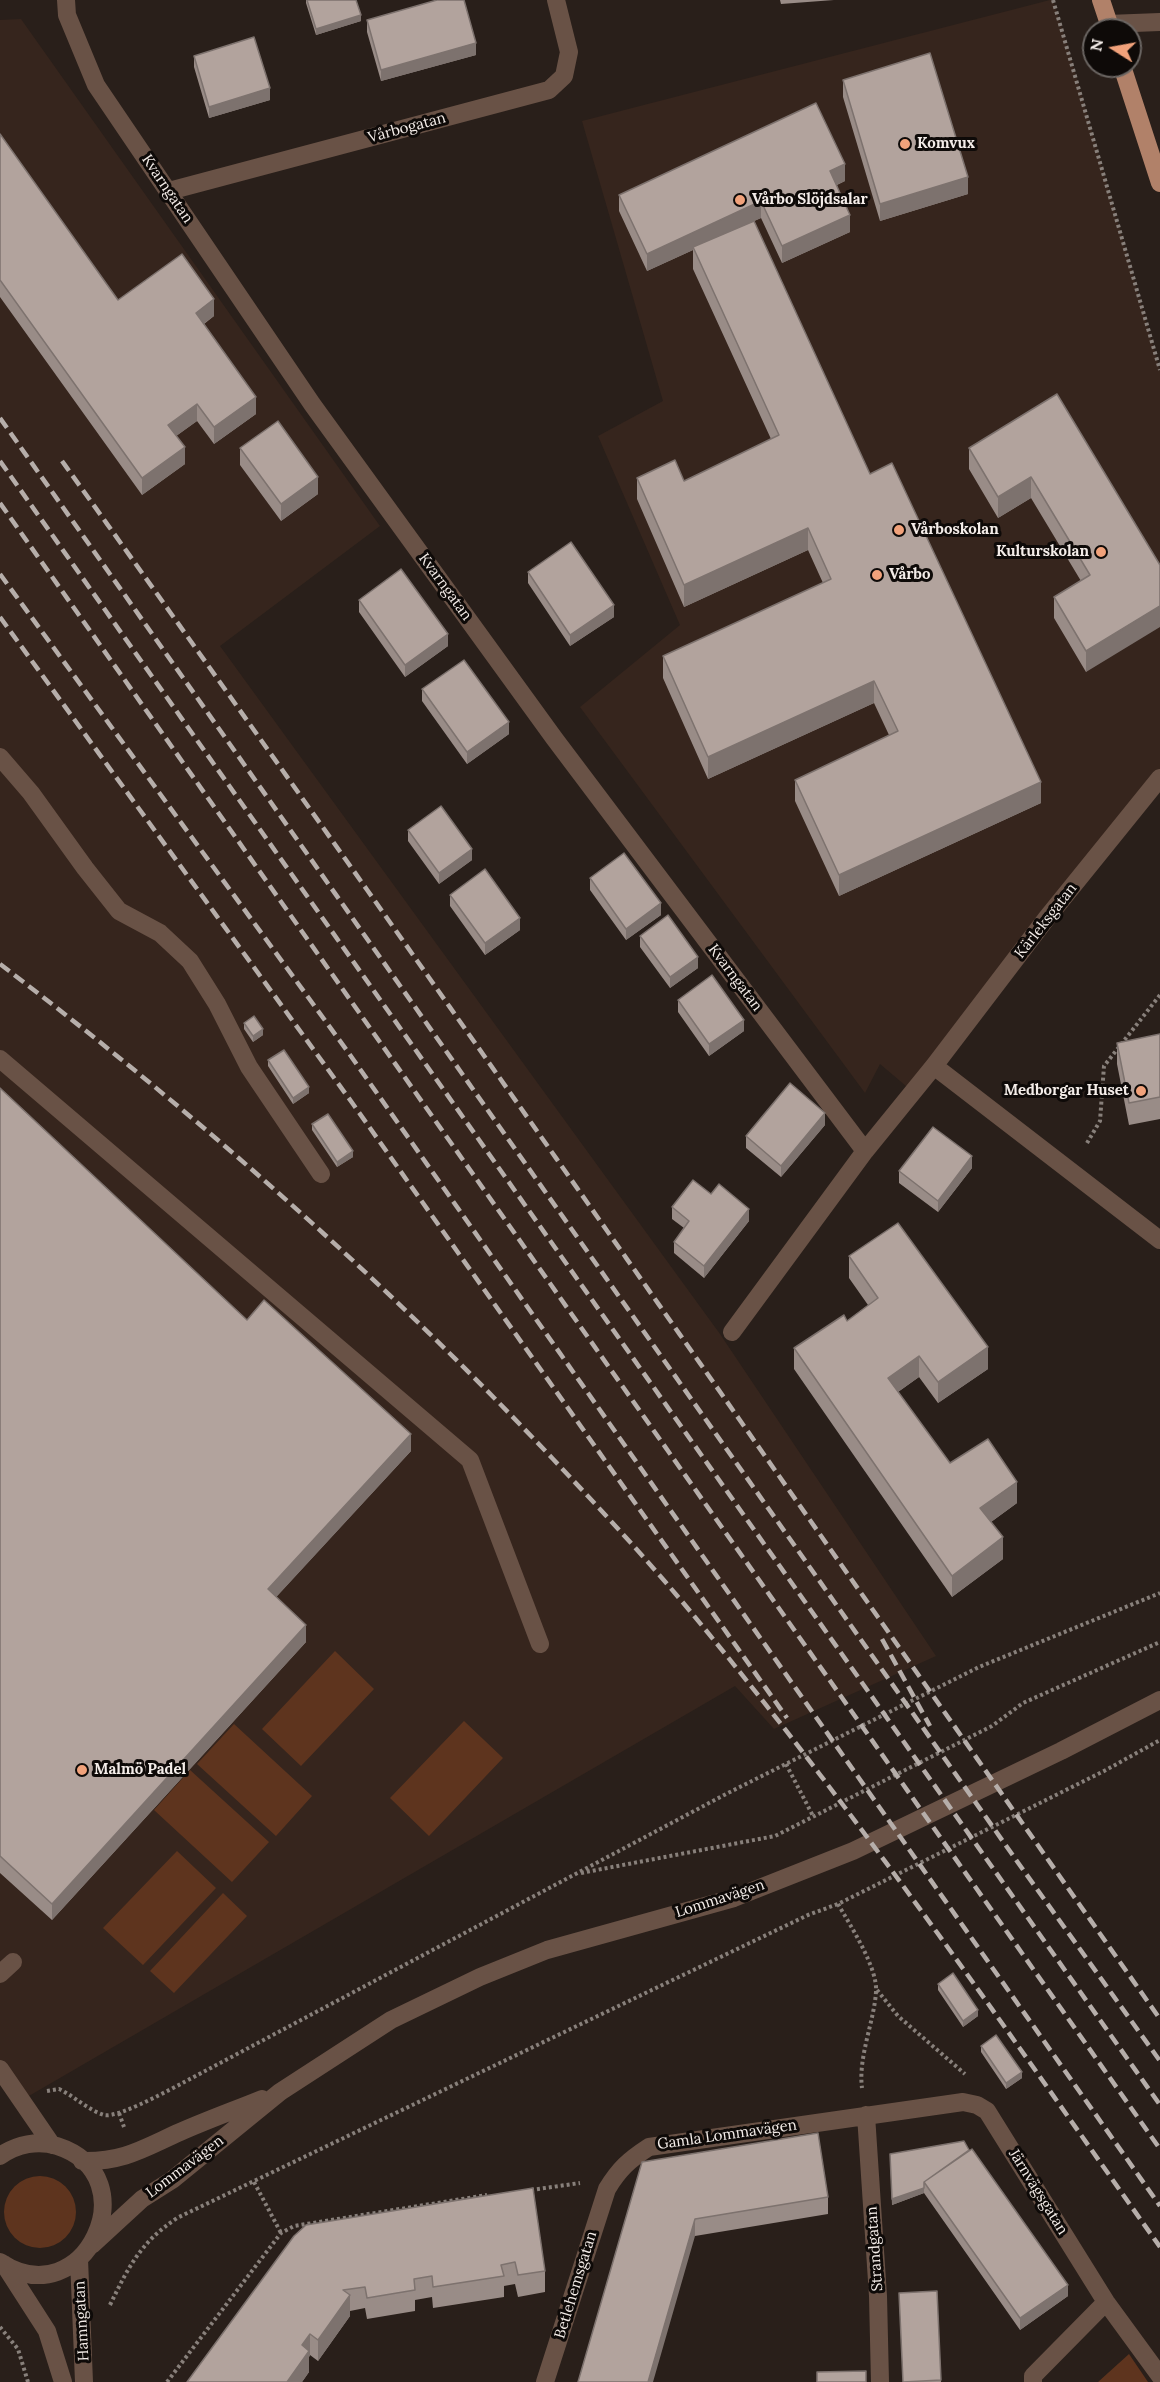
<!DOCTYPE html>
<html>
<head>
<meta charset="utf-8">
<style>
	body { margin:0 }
	#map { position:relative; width:1160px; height:2382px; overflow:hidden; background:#291f1a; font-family:Lora,serif }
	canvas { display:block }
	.north { position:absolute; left:1082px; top:18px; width:60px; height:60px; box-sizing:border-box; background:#0e0a08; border:2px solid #6a6562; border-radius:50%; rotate:281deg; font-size:16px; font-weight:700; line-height:24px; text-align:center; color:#f4ede9 }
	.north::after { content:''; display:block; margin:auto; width:21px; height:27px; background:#f1a27b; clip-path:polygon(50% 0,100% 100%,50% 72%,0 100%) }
</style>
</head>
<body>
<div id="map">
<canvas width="1160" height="2382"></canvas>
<div class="north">N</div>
</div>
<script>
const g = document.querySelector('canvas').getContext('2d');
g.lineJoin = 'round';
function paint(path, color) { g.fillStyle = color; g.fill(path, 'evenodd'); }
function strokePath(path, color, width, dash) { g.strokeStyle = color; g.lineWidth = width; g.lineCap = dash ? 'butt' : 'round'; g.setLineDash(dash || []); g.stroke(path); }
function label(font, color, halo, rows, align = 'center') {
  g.font = font + ' Lora,serif'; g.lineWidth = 6; g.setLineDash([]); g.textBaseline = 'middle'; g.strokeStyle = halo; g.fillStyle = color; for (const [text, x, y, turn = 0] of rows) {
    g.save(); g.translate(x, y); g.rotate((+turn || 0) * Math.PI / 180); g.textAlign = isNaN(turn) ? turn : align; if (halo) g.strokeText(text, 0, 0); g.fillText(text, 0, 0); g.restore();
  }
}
const built = new Path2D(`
	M1050,0H1053L1069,51L1160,370V778L913,1092L880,1064L865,1093L580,707L680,625L598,436L663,401L582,121Z
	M21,19L380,526L220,646L720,1334L936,1656L774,1729L735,1686L22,2100L0,2069V20Z`);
const green = new Path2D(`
	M335,1651L374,1689L301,1766L262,1729Z
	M464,1721L503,1758L429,1836L390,1798Z
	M234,1724L312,1796L276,1836L197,1764Z
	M190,1770L269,1842L232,1882L154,1810Z
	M177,1851L216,1888L143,1965L103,1928Z
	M223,1893L247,1916L174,1993L150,1971Z
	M4 2212a36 36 0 1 1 72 0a36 36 0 1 1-72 0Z
	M1129,2354L1148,2382H1098Z`);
const path = new Path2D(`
	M1053,0L1160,370
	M1087,1143L1100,1121L1104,1066L1160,995
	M786,1764L813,1816
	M581,1873L775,1836L992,1726L1023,1703L1160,1642
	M838,1904C850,1925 878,1968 876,1992C874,2022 858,2057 862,2088
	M877,1990L898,2016L965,2074
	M47,2091L59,2089C74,2096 88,2110 104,2115C120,2119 189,2079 207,2070L726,1794L979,1667L1160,1593
	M119,2113L124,2127
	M254,2182L281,2233
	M531,2190L580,2183
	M110,2305C129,2266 140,2243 177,2218L808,1915L838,1904L1106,1770L1160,1740
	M0,2327L18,2349L28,2382
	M167,2382L281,2233L294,2226L487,2195`);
const minor = new Path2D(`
	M66,0L67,15L96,85L312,404L554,738L865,1151
	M1108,24L1160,22
	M169,191L549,90L564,76L569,52L556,0
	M0,757L31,793L85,868L119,911L160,933L190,961L217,1004L249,1067L321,1174
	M0,1059L470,1460L540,1644
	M934,1066L1160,1240
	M732,1332L865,1151L934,1066L1046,919L1160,778
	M0,1974L13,1962
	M0,2069L52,2145
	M866,2115L878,2296L880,2382
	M0,2156C17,2144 38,2140 57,2146C151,2176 84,2318 0,2262
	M82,2161C124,2162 144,2148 180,2132C207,2120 235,2110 262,2099
	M92,2245L142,2199L172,2180L280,2092L391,2020L480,1977L547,1950L734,1898L853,1851L1061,1751L1160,1700
	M79,2259L84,2382
	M4,2264L47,2331L63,2382
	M545,2382L607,2189C619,2169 629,2160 649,2147L963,2102L977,2105L987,2111L1106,2302L1160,2376
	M1033,2382V2376L1106,2302`);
const major = new Path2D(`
	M1101,0L1111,30
	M1122,66L1160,183`);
const rail = new Path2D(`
	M0,418L1014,1857L1160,2061
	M0,461L1160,2105
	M62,461C432,977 794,1499 1160,2019
	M0,503L1160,2149
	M0,574L348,1052L1160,2206
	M0,617L353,1104L787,1718
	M0,964C197,1114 383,1279 553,1459C605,1514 656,1569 704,1628C867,1826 1012,2038 1160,2247
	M882,1639L930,1726`);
const wall = new Path2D(`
	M306,0H356L361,21L316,35L306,3Z
	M780,0H834L781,4Z
	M367,20L476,55L381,81L367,32Z
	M194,56L270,100L209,118L194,67Z
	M843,80L968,194L880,221L843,97Z
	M0,134L118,300L214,316L204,324L256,414L214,444L197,421L176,436L185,464L142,495L0,297Z
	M845,181L837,185L850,232L782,263L761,218L754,221L870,474L1041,803L839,896L795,801V780L889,735L874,703L708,779L663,678V656L823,583L808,550L684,607L637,499V478L684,481L771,439L693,269V250L647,271L619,211V195Z
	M1057,394L1160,565L1086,672L1054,618V597L1081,581L1031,498L998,518L969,469V448Z
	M240,448L318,494L281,521L240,465Z
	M528,572L614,617L570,646L528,583Z
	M359,600L448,646L405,677L359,612Z
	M422,689L509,734L467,764L422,701Z
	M408,830L472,860L439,884L408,841Z
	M590,878L661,915L626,940L590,890Z
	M450,895L520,930L485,955L450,906Z
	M640,936L698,968L670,988L640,947Z
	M678,1000L744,1031L709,1056L678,1012Z
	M244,1023L263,1035L253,1042L244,1029Z
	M1160,1034V1119L1129,1125L1117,1064V1043Z
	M268,1060L309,1093L293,1104L268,1066Z
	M0,1088L247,1320L411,1451L276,1597L306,1642L52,1920L0,1873Z
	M312,1124L353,1157L337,1167L312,1130Z
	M825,1125L781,1177L746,1148V1136Z
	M972,1168L938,1212L899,1183V1171Z
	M711,1194L749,1221L704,1278L674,1253V1242L684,1228L672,1219V1207Z
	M849,1256L988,1369L938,1403L919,1377L898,1392L950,1463L1017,1503L991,1522L1003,1559L952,1597L794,1369V1348L847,1321L868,1305L849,1278Z
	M938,1984L978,2016L963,2027L938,1990Z
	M981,2046L1022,2078L1006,2089L981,2052Z
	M969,2150L1068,2296L1020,2330L924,2193L892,2205L890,2154Z
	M642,2162L828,2197V2214L695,2236Z
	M533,2188L545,2271V2292L518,2297L515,2284L504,2286V2297L433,2308L432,2297L415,2300V2311L367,2319L365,2308L350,2311V2316L318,2361L310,2355L309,2357V2372L302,2382H187L294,2236Z
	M937,2291L941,2382H903Z`);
const shadedWall = new Path2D(`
	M361,15V21L316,35V29Z
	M476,43V55L381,81V70Z
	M270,88V100L209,118V107Z
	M845,164V181L830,188V171Z
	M968,177V194L880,221V204Z
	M761,201V218L693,249V247V250L647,271V254Z
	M850,215V232L782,263V246Z
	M214,299V316L196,329V313Z
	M256,397V414L214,444V427Z
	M197,404V421L168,442V425Z
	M185,447V464L142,495V478Z
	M318,477V494L281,521V504Z
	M1031,477V498L998,518V497Z
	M808,528V550L684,607V585Z
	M614,605V617L570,646V635Z
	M1160,606V627L1086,672V651Z
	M448,634V646L405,677V665Z
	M874,681V703L708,779V757Z
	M509,722V734L467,764V752Z
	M1041,782V803L839,896V875Z
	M472,849V860L439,884V873Z
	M661,903V915L626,940V929Z
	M520,918V930L485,955V943Z
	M698,957V968L670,988V977Z
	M744,1020V1031L709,1056V1044Z
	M263,1029V1035L253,1042V1036Z
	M309,1087V1093L293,1104V1098Z
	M825,1113V1125L781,1177V1166Z
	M353,1151V1157L337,1167V1162Z
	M972,1156V1168L938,1212V1201Z
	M749,1209V1221L704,1278V1266Z
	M988,1347V1369L938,1403V1382Z
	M919,1356V1377L888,1399V1378Z
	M411,1434V1451L268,1606V1589Z
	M1017,1482V1503L980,1530V1508Z
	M1003,1537V1559L952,1597V1576Z
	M306,1625V1642L52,1920V1904Z
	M978,2010V2016L963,2027V2021Z
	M1022,2072V2078L1006,2089V2083Z
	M924,2188V2193L892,2205V2199Z
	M695,2219V2236L653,2382H648Z
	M1068,2285V2296L1020,2330V2318Z
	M350,2295V2316L318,2361V2340Z
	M310,2334V2355L309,2357V2372L302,2382H287L302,2345Z`);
const building = new Path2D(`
	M307,0H356L361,15L316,29Z
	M437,0H464L476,43L381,70L367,20Z
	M254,37L270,88L209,107L194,56Z
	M930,53L968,177L880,204L843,80Z
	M816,103L845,164L830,171L850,215L782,246L761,201L647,254L619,195Z
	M0,134L118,300L182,254L214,299L196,313L256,397L214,427L197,404L168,425L185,447L142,478L0,280Z
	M754,221L870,474L892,463L1041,782L839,875L795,780L898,731L874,681L708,757L663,656L831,579L808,528L684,585L637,478L675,460L684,481L779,435L693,247Z
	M1057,394L1160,565V606L1086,651L1054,597L1090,575L1031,477L998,497L969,448Z
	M278,421L318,477L281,504L240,448Z
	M571,542L614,605L570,635L528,572Z
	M401,569L448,634L405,665L359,600Z
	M464,660L509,722L467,752L422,689Z
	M441,806L472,849L439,873L408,830Z
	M624,853L661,903L626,929L590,878Z
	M485,869L520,918L485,943L450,895Z
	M668,915L698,957L670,977L640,936Z
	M712,975L744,1020L709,1044L678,1000Z
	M254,1016L263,1029L253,1036L244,1023Z
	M1160,1034V1097L1129,1103L1117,1043Z
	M284,1050L309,1087L293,1098L268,1060Z
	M790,1083L825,1113L781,1166L746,1136Z
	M0,1088L247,1320L264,1300L411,1434L268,1589L306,1625L52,1904L0,1856Z
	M328,1114L353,1151L337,1162L312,1124Z
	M933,1127L972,1156L938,1201L899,1171Z
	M693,1180L711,1194L719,1184L749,1209L704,1266L674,1242L689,1221L672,1207Z
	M898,1223L988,1347L938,1382L919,1356L888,1378L950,1463L988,1439L1017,1482L980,1508L1003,1537L952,1576L794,1348L844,1315L847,1321L878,1298L849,1256Z
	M953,1973L978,2010L963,2021L938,1984Z
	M996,2035L1022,2072L1006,2083L981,2046Z
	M818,2133L828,2197L695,2219L648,2382H578L642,2162Z
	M964,2141L969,2150L924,2182V2188L892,2199L890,2154Z
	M972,2149L1068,2285L1020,2318L924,2182Z
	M533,2188L545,2271L518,2275L515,2262L501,2265L504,2276L433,2287L432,2276L414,2279L415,2290L367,2298L365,2287L343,2290L350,2295L318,2340L310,2334L302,2345L309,2351L287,2382H187L294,2236L306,2225Z
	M937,2291L941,2380L903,2382L899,2293Z
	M866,2371V2382H817V2372Z`);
const markers = [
	[905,144,6,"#f1a27b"],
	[740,200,6,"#f1a27b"],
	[899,530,6,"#f1a27b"],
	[1101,552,6,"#f1a27b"],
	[877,575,6,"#f1a27b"],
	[1141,1091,6,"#f1a27b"],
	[82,1770,6,"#f1a27b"]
];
const streetNames = [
	["Vårbogatan",407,128,-15],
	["Kvarngatan",167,189,56],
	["Kvarngatan",445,587,54],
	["Kärleksgatan",1046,921,-52],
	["Kvarngatan",735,978,53],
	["Lommavägen",720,1899,-18],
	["Gamla Lommavägen",727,2135,-8],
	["Lommavägen",185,2167,-37],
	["Järnvägsgatan",1038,2192,58],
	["Strandgatan",875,2249,-94],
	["Betlehemsgatan",576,2285,-73],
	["Hamngatan",82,2321,-93]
];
const poiNames = [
	["Komvux",917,144],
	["Vårbo Slöjdsalar",752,200],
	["Vårboskolan",911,530],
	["Kulturskolan",1089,552,"right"],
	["Vårbo",889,575],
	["Medborgar Huset",1129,1091,"right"],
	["Malmö Padel",94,1770]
];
paint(built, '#36251d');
paint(green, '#5e341e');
strokePath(path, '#88807b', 4, [3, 3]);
strokePath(minor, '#695246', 18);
strokePath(major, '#b18169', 18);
strokePath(rail, '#b6aeaa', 4.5, [12, 6]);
paint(wall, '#998c87');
paint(shadedWall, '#7d726e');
paint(building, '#b2a39d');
strokePath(building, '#7d726e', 1.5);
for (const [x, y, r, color] of markers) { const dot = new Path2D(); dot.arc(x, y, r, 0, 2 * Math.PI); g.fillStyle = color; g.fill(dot); strokePath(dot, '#0e0a08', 2); }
label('15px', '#f4ede9', '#0e0a08', streetNames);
label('bold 15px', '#f4ede9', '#0e0a08', poiNames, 'left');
</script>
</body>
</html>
